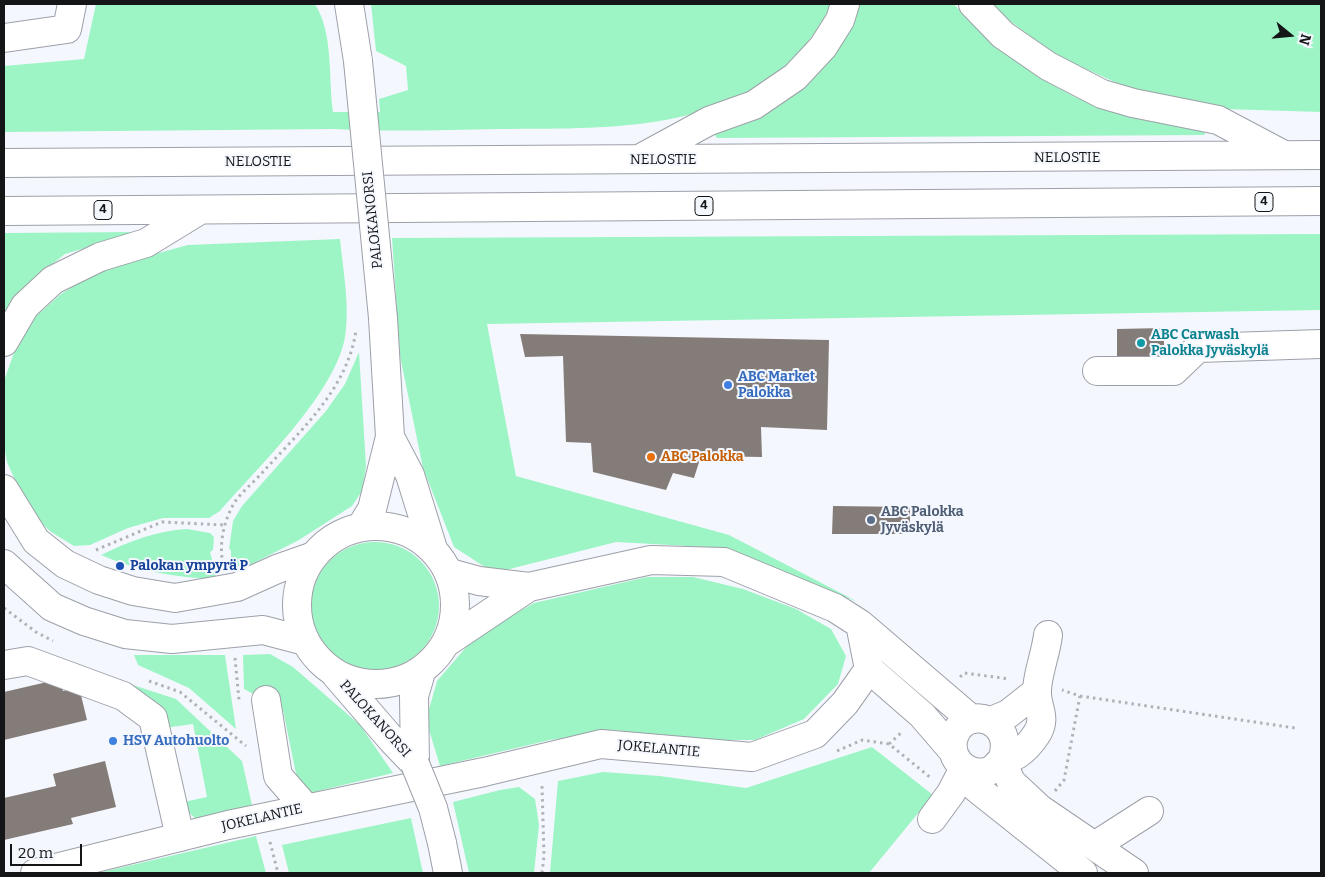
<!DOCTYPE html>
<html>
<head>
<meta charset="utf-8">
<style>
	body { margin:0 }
	#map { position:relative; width:1325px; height:877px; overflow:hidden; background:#f5f7fe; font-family:Bitter,serif }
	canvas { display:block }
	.frame { position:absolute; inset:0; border:5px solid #131517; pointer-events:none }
	.north { position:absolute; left:1265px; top:10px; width:50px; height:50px; -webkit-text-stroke:4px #f5f7fe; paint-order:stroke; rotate:107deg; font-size:14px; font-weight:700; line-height:20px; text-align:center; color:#131517 }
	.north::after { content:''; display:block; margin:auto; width:18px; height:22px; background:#131517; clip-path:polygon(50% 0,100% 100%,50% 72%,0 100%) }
	.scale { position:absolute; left:10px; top:844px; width:72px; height:22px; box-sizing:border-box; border:2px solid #131517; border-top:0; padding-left:6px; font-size:15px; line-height:18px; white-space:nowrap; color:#131517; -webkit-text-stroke:4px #f5f7fe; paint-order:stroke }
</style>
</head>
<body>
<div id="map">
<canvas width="1325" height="877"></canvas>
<div class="frame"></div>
<div class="north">N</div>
<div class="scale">20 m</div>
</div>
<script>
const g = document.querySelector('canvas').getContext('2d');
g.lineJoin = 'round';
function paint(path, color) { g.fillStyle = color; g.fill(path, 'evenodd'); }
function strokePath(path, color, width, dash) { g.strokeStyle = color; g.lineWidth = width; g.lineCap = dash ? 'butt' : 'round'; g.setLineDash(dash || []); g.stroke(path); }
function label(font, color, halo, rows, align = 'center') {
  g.font = font + ' Bitter,serif'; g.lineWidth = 4; g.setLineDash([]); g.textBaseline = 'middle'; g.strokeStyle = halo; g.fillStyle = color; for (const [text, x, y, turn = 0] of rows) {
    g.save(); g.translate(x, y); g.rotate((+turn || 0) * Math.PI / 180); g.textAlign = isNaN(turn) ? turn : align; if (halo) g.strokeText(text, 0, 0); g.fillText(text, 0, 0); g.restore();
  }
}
const green = new Path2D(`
	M96,4H315C334,35 328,77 333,112H380L379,99L408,90L406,66L376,51L371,4H830C824,23 811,39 797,54C722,134 601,128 501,129C445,130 390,132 334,129L4,132V66L84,59Z
	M860,4H954C988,41 1030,74 1075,97C1111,114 1165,122 1204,131L1205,135L717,138L714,134L756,119L835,53Z
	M992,4H1321V112L1224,109L1137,92L1057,56L1010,21Z
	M138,232L65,254L31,281L4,312V233Z
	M1321,234V310L487,324L516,476L729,535L858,602L724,548L616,542L494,573L454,547L423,468L400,356L392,238Z
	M340,239C343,270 350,305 345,337C335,394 258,467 220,511L209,518H163L128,528L90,545L74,546L51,532L35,517L23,498L7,462L4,445V381L17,344L35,317L61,294L88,277L133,260L188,245Z
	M359,352L366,466L362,491L352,506L299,540L246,567L236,566L231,562V550L229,549L233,521L242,506L326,411L345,384Z
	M187,529L210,533L214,537L213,550L210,552L216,575L210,579C173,577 135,570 101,555C130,541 155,531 187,529Z
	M311 606a64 64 0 1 1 128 0a64 64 0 1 1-128 0Z
	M647,577H693L743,589L796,609L831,629L846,656L838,684L804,719L755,740H684L616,730L550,740L440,766L426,720L437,681L474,638L534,603Z
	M270,654L293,667L360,725L393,773L310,793L296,774L283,710L244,689L243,655Z
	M134,655H225L236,729L189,688L138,665Z
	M96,673L176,699L242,761L252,805L197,820L179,803L207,797L193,724L164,728Z
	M872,747L933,795L869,873H550L558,781L603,772L660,776L746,788Z
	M519,787L535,799L539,825L534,873H469L453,802L500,790Z
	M411,818L423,873H289L282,845Z
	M256,836L266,873H98L119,868Z`);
const building = new Path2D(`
	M1164,328V356L1117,357V329Z
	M520,334L829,340L827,430L761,427L762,457L701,456L694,478L673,473L666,490L593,472L591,443L566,442L563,356L525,357Z
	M833,506L910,507V534H832Z
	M60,679L63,691L79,687L87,720L4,740V692Z
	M105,761L116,807L71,818L73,824L4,840V798L56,786L53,774Z`);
const path = new Path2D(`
	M96,550L162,522L224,525
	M223,564C219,544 223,524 233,505C239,494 252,484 261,474C299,432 348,389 356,330
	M4,608L36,632L53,641
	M235,658L239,700
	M960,677L964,673L1010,679
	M149,681L180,692L246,746
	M1080,696L1295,728
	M889,744L903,731
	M837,751L862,740L889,744L931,778
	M1055,791L1064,780L1080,696L1062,690
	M270,842L278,873
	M542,873L544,856L542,785`);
const minor = new Path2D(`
	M4,38L67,29L72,4
	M1097,371H1174L1198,348L1321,344
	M860,624L971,719
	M1048,635C1046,653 1037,675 1037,691C1036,707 1048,718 1036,735C1032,741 1024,750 1018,754C1014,757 1008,757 1004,759C996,763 996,770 986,772C964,776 946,755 955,734C968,704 1017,720 1002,760L1011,782L1040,809L1134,873
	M447,642L529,587
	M4,665L28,661L123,696L153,718L180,837
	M869,669L922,715L953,751
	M266,700L278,776L306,808
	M991,721L1008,714L1036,692
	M964,768L975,787L1083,873
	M932,819L951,793L964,768
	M1096,845L1149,811
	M35,873L228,825L484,772L601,744L752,757L815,734L845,703L869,669L860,624L835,608L724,562L651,560L529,587L479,581L450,573`);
const major = new Path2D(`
	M349,4L358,61
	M390,437L410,475L433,549
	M297 605a79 79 0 1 1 158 0a79 79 0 1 1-158 0Z
	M361,527L372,509L390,437L383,318
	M336,675L392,740L415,764
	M415,764L414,696L421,672
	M442,843L448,873`);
const highway = new Path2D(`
	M973,4L1003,35L1048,66L1102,94L1133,103L1218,120L1284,155
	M641,158L709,121L754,105L795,77L823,47L840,20L845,4
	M4,163L1321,155
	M4,211L1321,201
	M4,342L25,306L53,280L100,257L146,243L200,210
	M4,489L36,541L65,564L99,580L133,591L175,598L237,587L277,569L314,556
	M4,564L52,607L84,621L125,634L172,639L263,630L305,641`);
const majorBridge = new Path2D(`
	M358,61L383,318
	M415,764L433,808L442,843`);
const markers = [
	[1141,343,5,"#0f9aa8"],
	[728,385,5,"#3f7fe0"],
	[651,457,5,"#e8710a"],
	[871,520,5,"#5c6f8a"],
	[120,566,5,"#1a4fb4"],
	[113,741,5,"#3f7fe0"]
];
const shields = [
	[1264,202,18],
	[704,206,18],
	[103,210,18]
];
const shieldNames = [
	["4",1264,202],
	["4",704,206],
	["4",103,210]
];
const streetNames = [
	["NELOSTIE",1067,158],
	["NELOSTIE",663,160],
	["NELOSTIE",258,162],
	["PALOKANORSI",373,220,-96],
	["PALOKANORSI",375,719,48],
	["JOKELANTIE",659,749,5],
	["JOKELANTIE",262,818,-13]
];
const cultureNames = [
	["ABC Carwash",1151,335],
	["Palokka Jyväskylä",1151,351]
];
const shopNames = [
	["ABC Market",738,377],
	["Palokka",738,393],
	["HSV Autohuolto",123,741]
];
const foodNames = [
	["ABC Palokka",661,457]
];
const serviceNames = [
	["ABC Palokka",881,512],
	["Jyväskylä",881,528]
];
const transitNames = [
	["Palokan ympyrä P",130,566]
];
paint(green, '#9df5c5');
paint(building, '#847c78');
strokePath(minor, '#9da0a8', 30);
strokePath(major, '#9da0a8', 30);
strokePath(highway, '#9da0a8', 30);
strokePath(path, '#b0b2b8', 3, [2.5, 4]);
strokePath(minor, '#fff', 28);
strokePath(major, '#fff', 28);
strokePath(highway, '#fff', 28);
strokePath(majorBridge, '#9da0a8', 30, []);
strokePath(majorBridge, '#fff', 28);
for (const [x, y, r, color] of markers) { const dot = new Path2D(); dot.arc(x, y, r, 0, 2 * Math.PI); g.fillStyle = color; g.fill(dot); strokePath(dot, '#f5f7fe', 2); }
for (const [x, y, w] of shields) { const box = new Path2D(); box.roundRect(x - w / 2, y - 9.5, w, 19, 4); g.fillStyle = '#f5f7fe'; g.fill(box); strokePath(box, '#131517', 1); }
label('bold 12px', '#131517', null, shieldNames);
label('14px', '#131517', '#f5f7fe', streetNames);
label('bold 14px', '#0d838f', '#f5f7fe', cultureNames, 'left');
label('bold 14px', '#366cbe', '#f5f7fe', shopNames, 'left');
label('bold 14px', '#c56008', '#f5f7fe', foodNames, 'left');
label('bold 14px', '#4e5e75', '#f5f7fe', serviceNames, 'left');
label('bold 14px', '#164399', '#f5f7fe', transitNames, 'left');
</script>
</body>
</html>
